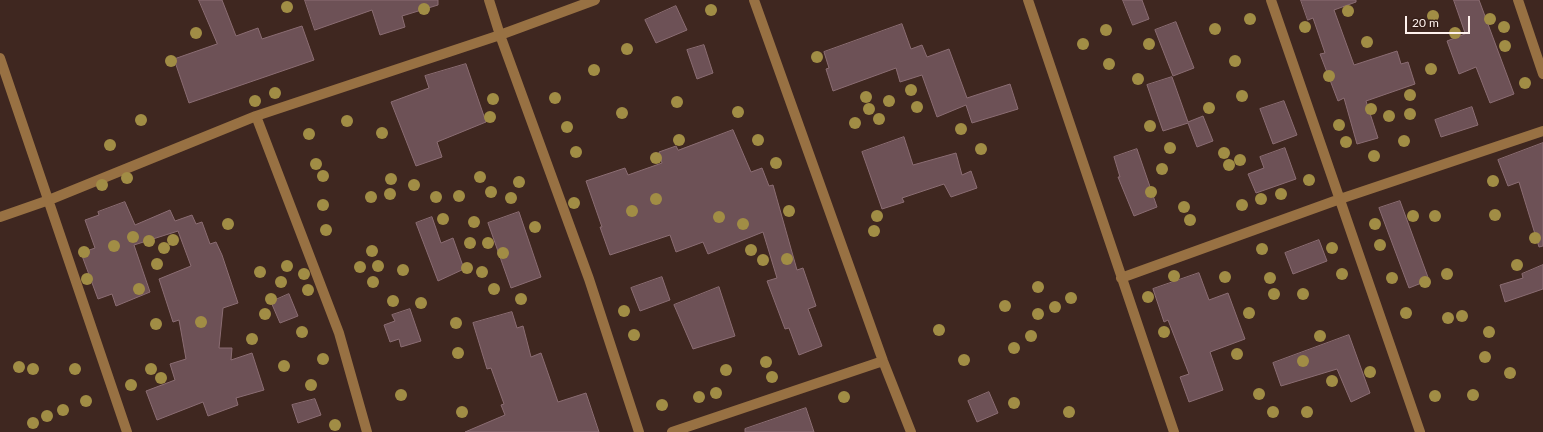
<!DOCTYPE html>
<html>
<head>
<meta charset="utf-8">
<style>
	body { margin:0 }
	#map { position:relative; width:1543px; height:432px; overflow:hidden; background:#3f2720; font-family:Lato,sans-serif }
	canvas { display:block }
	.scale { position:absolute; left:1405px; top:16px; width:65px; height:18px; box-sizing:border-box; border:2px solid #fef1ed; border-top:0; padding-left:5px; font-size:12px; line-height:14px; white-space:nowrap; color:#fef1ed; -webkit-text-stroke:3px #351e17; paint-order:stroke }
</style>
</head>
<body>
<div id="map">
<canvas width="1543" height="432"></canvas>
<div class="scale">20 m</div>
</div>
<script>
const g = document.querySelector('canvas').getContext('2d');
g.lineJoin = 'round';
function paint(path, color) { g.fillStyle = color; g.fill(path, 'evenodd'); }
function strokePath(path, color, width, dash) { g.strokeStyle = color; g.lineWidth = width; g.lineCap = dash ? 'butt' : 'round'; g.setLineDash(dash || []); g.stroke(path); }
const building = new Path2D(`
	M199,0H222L236,36L258,28L262,39L302,26L314,60L189,103L174,59L217,44Z
	M305,0H438V5L402,16L405,27L380,35L372,10L315,30Z
	M1123,0H1142L1149,19L1133,25Z
	M1301,0H1356V2L1334,10L1354,65L1397,51L1401,64L1408,62L1415,84L1366,101L1378,138L1357,144L1344,98L1338,101L1320,54L1325,53L1313,18L1308,20Z
	M1454,0H1479L1514,94L1490,103L1476,67L1459,74L1447,41L1465,34Z
	M676,6L687,30L656,43L645,20Z
	M1176,22L1194,68L1173,76L1155,30Z
	M902,24L911,49L922,45L927,57L949,49L967,98L1010,84L1018,109L972,123L966,105L937,117L922,75L900,82L896,68L833,91L826,69L829,68L824,52Z
	M704,45L713,73L697,79L687,50Z
	M466,64L486,122L437,142L442,157L416,166L391,102L429,88L425,76Z
	M1172,77L1188,122L1203,116L1213,141L1197,147L1188,123L1163,131L1147,85Z
	M1284,101L1297,135L1273,144L1260,109Z
	M1472,107L1478,125L1441,137L1435,120Z
	M733,130L751,172L762,168L769,186L773,185L797,270L803,268L816,306L808,309L822,346L799,355L789,328L785,329L767,281L777,278L763,232L708,254L703,242L676,252L670,235L610,255L600,227H602L586,181L625,168L628,175L662,163L659,152L676,146L678,150Z
	M904,137L913,165L956,153L962,175L971,171L977,188L951,197L944,184L902,198L904,202L882,209L862,152Z
	M1543,143V246L1539,247L1519,182L1508,186L1498,160Z
	M1285,148L1296,179L1256,193L1248,174L1264,168L1260,157Z
	M1137,149L1157,207L1134,216L1118,177H1120L1114,157Z
	M1400,201L1429,280L1409,288L1379,208Z
	M125,202L135,225L170,210L175,221L192,215L196,224L202,222L210,244L216,242L222,255L238,303L223,308L219,348H232L231,360L252,353L264,390L236,398L238,405L208,416L203,402L157,420L146,391L175,380L170,364L186,359L179,320L173,322L159,279L191,266L178,231L134,245L150,292L116,306L112,294L98,299L81,253L95,248L85,220L99,215L98,212Z
	M519,212L541,277L511,288L488,223Z
	M432,217L441,243L453,238L464,269L438,281L416,223Z
	M1319,240L1327,261L1293,274L1285,253Z
	M1543,265V289L1505,302L1500,285L1523,278L1522,274Z
	M1199,273L1209,300L1228,293L1245,339L1210,352L1223,390L1189,402L1180,377L1189,374L1168,320L1164,322L1153,289Z
	M662,277L670,300L640,311L631,288Z
	M719,287L735,336L693,349L674,305Z
	M289,294L298,316L280,323L271,302Z
	M410,309L421,341L401,347L399,339L390,342L384,325L395,321L392,315Z
	M512,312L517,328L523,326L531,357L541,353L558,402L586,393L599,432H465L505,415L501,405L504,404L491,368L487,369L473,323Z
	M1349,335L1370,393L1351,402L1337,369L1281,386L1273,363Z
	M989,392L998,413L977,422L968,401Z
	M315,399L321,415L298,423L292,405Z
	M806,408L814,432H745V429Z`);
const minor = new Path2D(`
	M489,0L500,35L589,279L639,432
	M754,0L883,361L911,432
	M1028,0L1174,432
	M1271,0L1420,432
	M1518,0L1543,74
	M0,58L127,432
	M256,116L339,333L367,432
	M0,217L49,200L256,116L500,35L595,0
	M1121,278L1340,199L1543,131
	M672,432L883,361`);
const trees = [
	[287,7],
	[424,9],
	[711,10],
	[1348,11],
	[1433,16],
	[1250,19],
	[1490,19],
	[1305,27],
	[1504,27],
	[1215,29],
	[1106,30],
	[196,33],
	[1455,33],
	[1367,42],
	[1083,44],
	[1149,44],
	[1505,46],
	[627,49],
	[817,57],
	[171,61],
	[1235,61],
	[1109,64],
	[1431,69],
	[594,70],
	[1329,76],
	[1138,79],
	[1525,83],
	[911,90],
	[275,93],
	[1410,95],
	[1242,96],
	[866,97],
	[555,98],
	[493,99],
	[255,101],
	[889,101],
	[677,102],
	[917,107],
	[1209,108],
	[869,109],
	[1371,109],
	[738,112],
	[622,113],
	[1410,114],
	[1389,116],
	[490,117],
	[879,119],
	[141,120],
	[347,121],
	[855,123],
	[1339,125],
	[1150,126],
	[567,127],
	[961,129],
	[382,133],
	[309,134],
	[679,140],
	[758,140],
	[1404,141],
	[1346,142],
	[110,145],
	[1170,148],
	[981,149],
	[576,152],
	[1224,153],
	[1374,156],
	[656,158],
	[1240,160],
	[776,163],
	[316,164],
	[1229,165],
	[1162,169],
	[323,176],
	[480,177],
	[127,178],
	[391,179],
	[1309,180],
	[1493,181],
	[519,182],
	[102,185],
	[414,185],
	[491,192],
	[1151,192],
	[390,194],
	[1281,194],
	[459,196],
	[371,197],
	[436,197],
	[511,198],
	[656,199],
	[1261,199],
	[574,203],
	[323,205],
	[1242,205],
	[1184,207],
	[632,211],
	[789,211],
	[1495,215],
	[877,216],
	[1413,216],
	[1435,216],
	[719,217],
	[443,219],
	[1190,220],
	[474,222],
	[228,224],
	[743,224],
	[1375,224],
	[535,227],
	[326,230],
	[874,231],
	[133,237],
	[1535,238],
	[173,240],
	[149,241],
	[470,243],
	[488,243],
	[1380,245],
	[114,246],
	[164,248],
	[1332,248],
	[1262,249],
	[751,250],
	[372,251],
	[84,252],
	[503,253],
	[787,259],
	[763,260],
	[157,264],
	[1517,265],
	[287,266],
	[378,266],
	[360,267],
	[467,268],
	[403,270],
	[260,272],
	[482,272],
	[304,274],
	[1342,274],
	[1447,274],
	[1174,276],
	[1225,277],
	[1270,278],
	[1392,278],
	[87,279],
	[281,282],
	[373,282],
	[1425,282],
	[1038,287],
	[139,289],
	[494,289],
	[308,290],
	[1274,294],
	[1303,294],
	[1148,297],
	[1071,298],
	[271,299],
	[521,299],
	[393,301],
	[421,303],
	[1005,306],
	[1055,307],
	[624,311],
	[1249,313],
	[1406,313],
	[265,314],
	[1038,314],
	[1462,316],
	[1448,318],
	[201,322],
	[456,323],
	[156,324],
	[939,330],
	[302,332],
	[1164,332],
	[1489,332],
	[634,335],
	[1031,336],
	[1320,336],
	[252,339],
	[1014,348],
	[458,353],
	[1237,354],
	[1485,357],
	[323,359],
	[964,360],
	[1303,361],
	[766,362],
	[284,366],
	[19,367],
	[33,369],
	[75,369],
	[151,369],
	[726,370],
	[1370,372],
	[1510,373],
	[772,377],
	[161,378],
	[1332,381],
	[131,385],
	[311,385],
	[716,393],
	[1259,394],
	[401,395],
	[1473,395],
	[1435,396],
	[699,397],
	[844,397],
	[86,401],
	[1014,403],
	[662,405],
	[63,410],
	[462,412],
	[1069,412],
	[1273,412],
	[1307,412],
	[47,416],
	[33,423],
	[335,425]
];
paint(building, '#6d5156');
strokePath(building, '#8b6d73', 1);
strokePath(minor, '#987143', 10);
g.fillStyle = '#a18d45';
for (const [x, y] of trees) { g.beginPath(); g.arc(x, y, 6, 0, 2 * Math.PI); g.fill(); }
</script>
</body>
</html>
